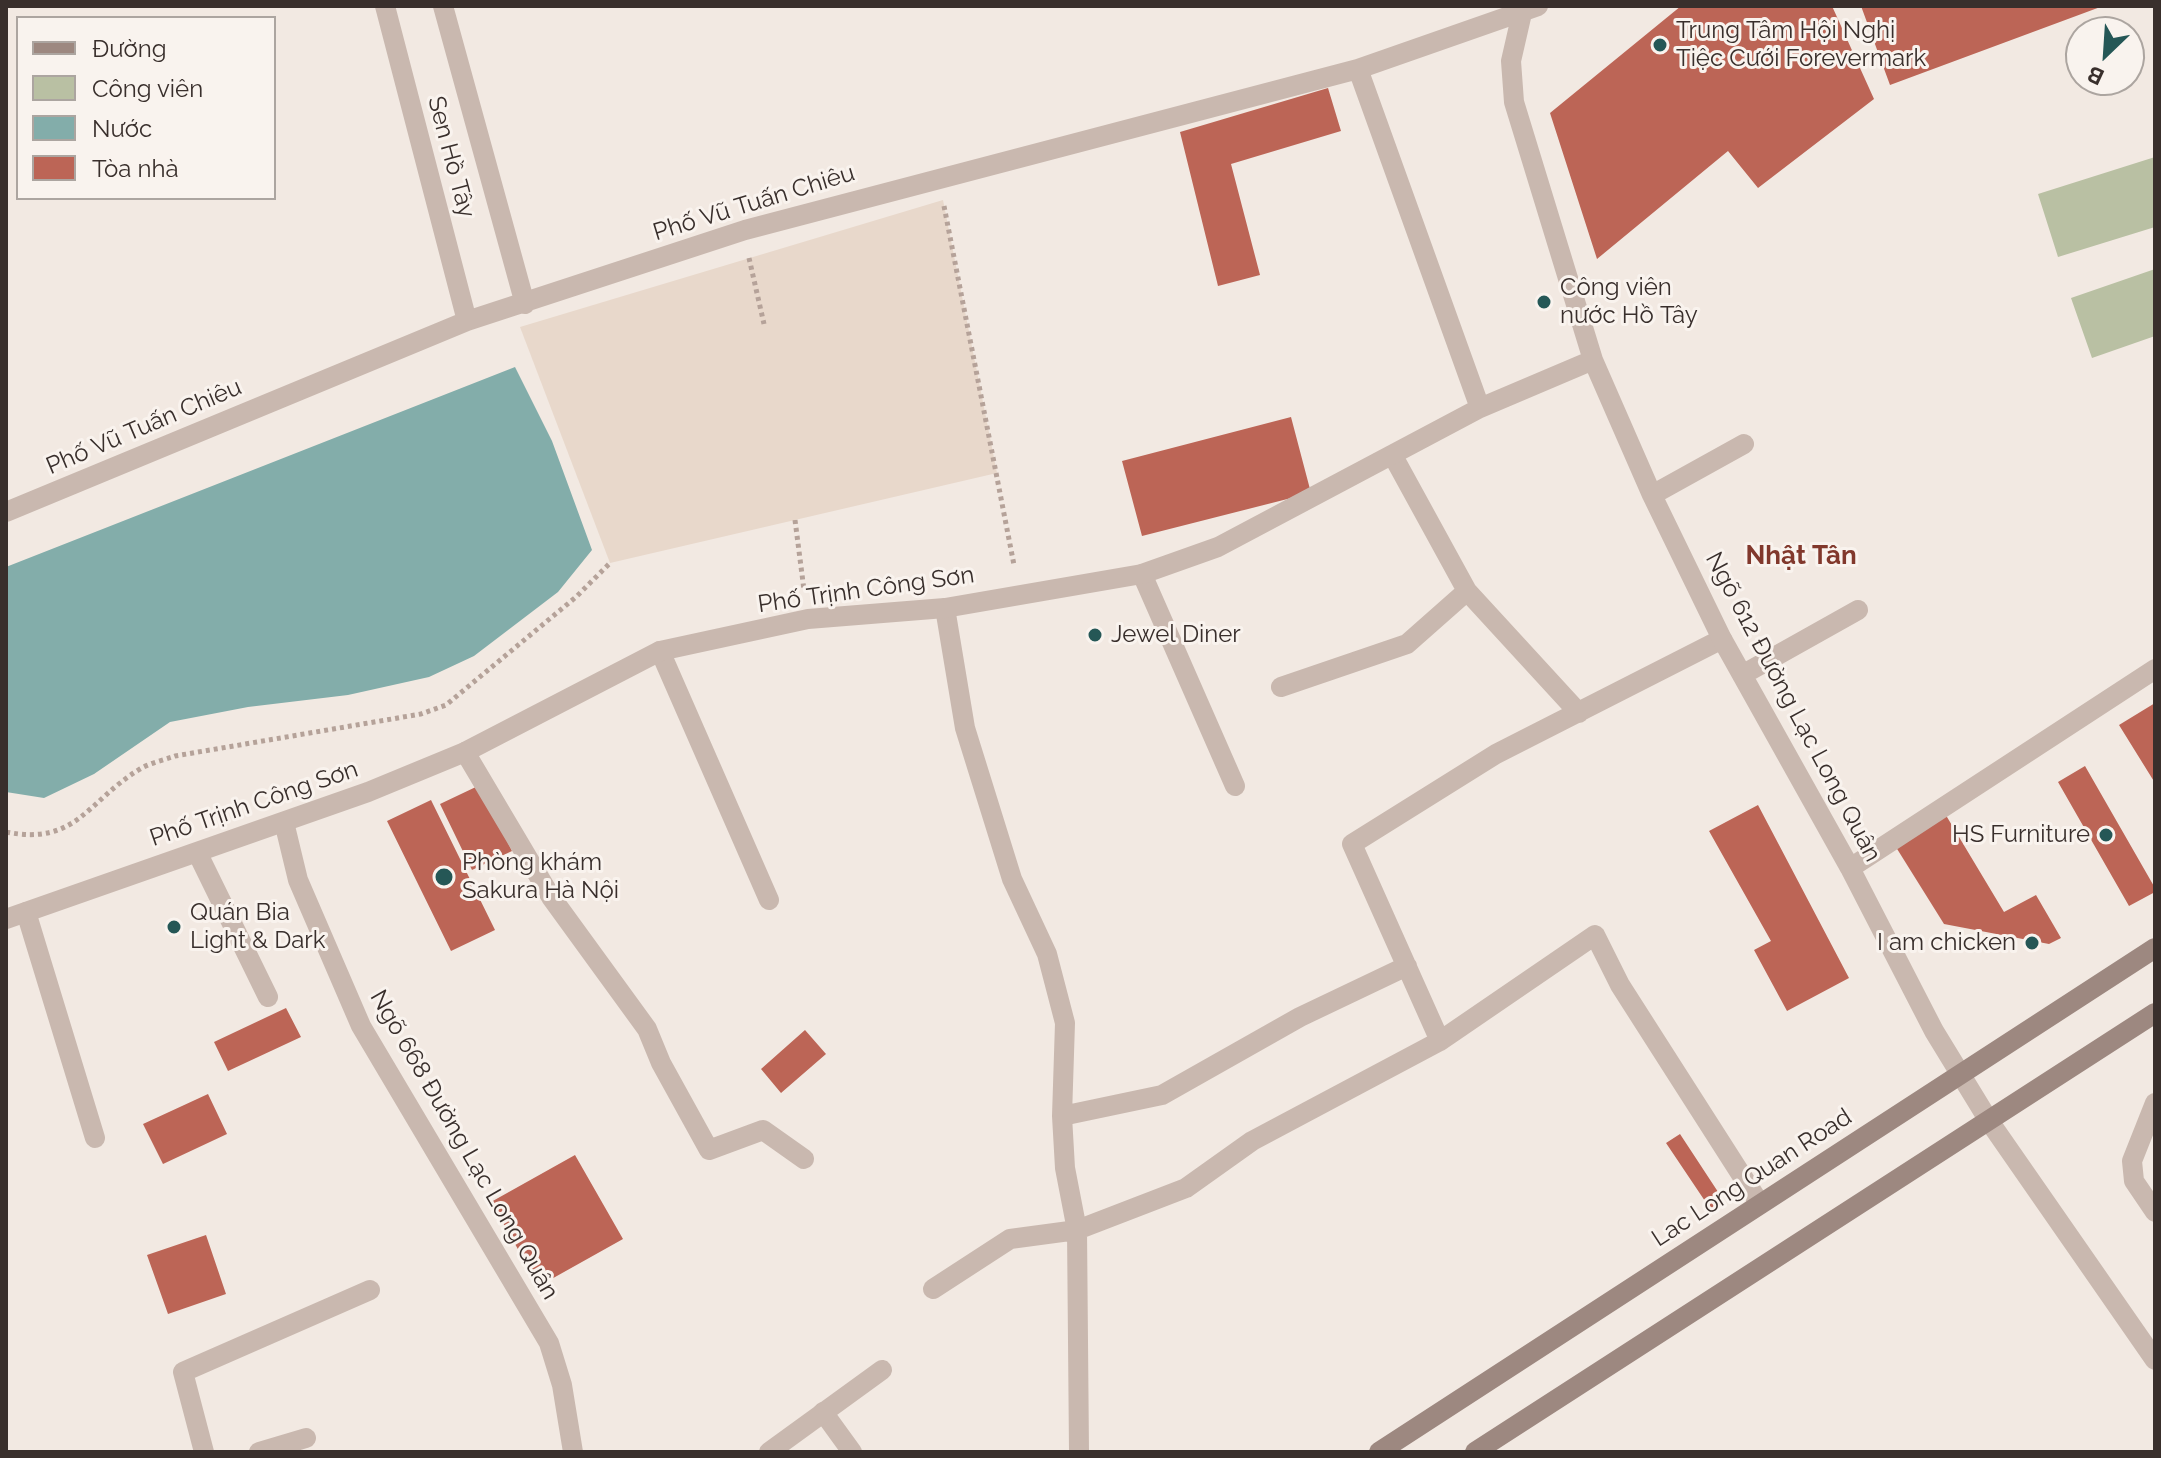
<!DOCTYPE html>
<html>
<head>
<meta charset="utf-8">
<style>
	body { margin:0 }
	#map { position:relative; width:2161px; height:1458px; overflow:hidden; background:#f2e9e2; font-family:Raleway,sans-serif }
	canvas { display:block }
	.frame { position:absolute; inset:0; border:8px solid #392f2c; pointer-events:none }
	.legend { position:absolute; left:16px; top:16px; width:260px; height:184px; box-sizing:border-box; background:#f9f3ee; border:2px solid #aca5a0; margin:0; padding:10px 14px; list-style:none; font-size:24px; color:#392f2c }
	.legend li { display:flex; align-items:center; gap:16px; height:40px }
	.legend b { width:40px; border:2px solid #aca5a0 }
	.north { position:absolute; left:2065px; top:16px; width:80px; height:80px; box-sizing:border-box; background:#f9f3ee; border:2px solid #aca5a0; border-radius:50%; rotate:205deg; font-size:22px; font-weight:700; line-height:32px; text-align:center; color:#392f2c }
	.north::after { content:''; display:block; margin:auto; width:28px; height:36px; background:#255756; clip-path:polygon(50% 0,100% 100%,50% 72%,0 100%) }
</style>
</head>
<body>
<div id="map">
<canvas width="2161" height="1458"></canvas>
<div class="frame"></div>
<ul class="legend">
<li><b style="height:10px;background:#9d8880"></b>Đường</li>
<li><b style="height:22px;background:#b9c0a3"></b>Công viên</li>
<li><b style="height:22px;background:#83adaa"></b>Nước</li>
<li><b style="height:22px;background:#bc6556"></b>Tòa nhà</li>
</ul>
<div class="north">B</div>
</div>
<script>
const g = document.querySelector('canvas').getContext('2d');
g.lineJoin = 'round';
function paint(path, color) { g.fillStyle = color; g.fill(path, 'evenodd'); }
function strokePath(path, color, width, dash) { g.strokeStyle = color; g.lineWidth = width; g.lineCap = dash ? 'butt' : 'round'; g.setLineDash(dash || []); g.stroke(path); }
function label(font, color, halo, rows, align = 'center') {
  g.font = font + ' Raleway,sans-serif'; g.lineWidth = 6; g.setLineDash([]); g.textBaseline = 'middle'; g.strokeStyle = halo; g.fillStyle = color; for (const [text, x, y, turn = 0] of rows) {
    g.save(); g.translate(x, y); g.rotate((+turn || 0) * Math.PI / 180); g.textAlign = isNaN(turn) ? turn : align; if (halo) g.strokeText(text, 0, 0); g.fillText(text, 0, 0); g.restore();
  }
}
const green = new Path2D(`
	M2155,157V227L2058,257L2038,194Z
	M2155,269V336L2092,358L2071,298Z`);
const plaza = new Path2D(`
	M943,200L997,473L610,563L520,327Z`);
const water = new Path2D(`
	M515,367L552,441L592,550L558,592L474,656L429,677L348,695L248,707L170,722L94,774L44,798L6,792V567Z`);
const building = new Path2D(`
	M1681,6H1832L1874,99L1758,188L1728,151L1597,259L1550,113Z
	M1861,6H2103L1890,85Z
	M1328,88L1341,131L1231,164L1260,275L1218,286L1180,132Z
	M1291,417L1311,493L1142,536L1122,461Z
	M2155,703V783L2119,725Z
	M2085,766L2155,888V892L2129,906L2058,782Z
	M480,785L512,851L472,870L440,804Z
	M431,800L495,930L451,951L387,821Z
	M1758,805L1849,978L1787,1011L1754,950L1771,941L1709,831Z
	M1944,812L2004,912L2036,895L2061,938L2049,944L1944,924L1894,844Z
	M286,1008L301,1037L228,1071L214,1042Z
	M805,1030L826,1054L781,1093L761,1069Z
	M208,1094L227,1134L163,1164L143,1124Z
	M1680,1134L1724,1201L1711,1210L1666,1143Z
	M575,1155L623,1239L539,1286L491,1202Z
	M206,1235L226,1294L168,1314L147,1255Z`);
const path = new Path2D(`
	M944,206L1014,565
	M749,258L764,324
	M795,520L804,590
	M6,832C77,846 87,801 140,769C150,763 164,760 175,756L421,714L446,705L576,597L610,563`);
const lane = new Path2D(`
	M1393,456L1467,591L1579,713
	M1142,574L1235,786
	M945,608L965,728L1012,879L1047,954L1065,1023L1062,1116L1065,1168L1077,1230L1079,1452
	M1722,639L1496,754L1352,844L1440,1041L1595,935L1620,985L1760,1204
	M660,651L769,900
	M1281,687L1407,644L1467,591
	M465,752L551,897L647,1029L661,1063L709,1150L763,1130L804,1159
	M284,822L298,880L361,1026L549,1343L562,1385L573,1452
	M26,912L95,1138
	M2155,1103L2132,1161L2134,1181L2155,1212
	M1062,1116L1162,1095L1300,1017L1407,966
	M933,1289L1010,1239L1077,1230L1186,1188L1252,1141L1440,1041
	M823,1412L852,1452
	M204,1452L183,1372L370,1290
	M259,1452L306,1438`);
const street = new Path2D(`
	M385,6L467,321
	M443,6L525,304
	M1522,13L1511,61L1514,102L1593,360L1652,495L1722,639L1850,868L1934,1031L1989,1121L2155,1360
	M1358,69L1480,408
	M1652,495L1744,444
	M6,512L467,321L745,230L1358,69L1538,6
	M1742,675L1858,610
	M197,852L268,997
	M1850,868L2155,669
	M6,919L368,792L465,752L660,651L808,619L945,608L1142,574L1218,547L1480,408L1593,360
	M769,1452L882,1370`);
const secondary = new Path2D(`
	M1379,1452L2155,948
	M1475,1452L2155,1013`);
const markers = [
	[1660,45,8,"#255756"],
	[1544,302,8,"#255756"],
	[1095,635,8,"#255756"],
	[2106,835,8,"#255756"],
	[444,877,10,"#255756"],
	[174,927,8,"#255756"],
	[2032,943,8,"#255756"]
];
const poiNames = [
	["Trung Tâm Hội Nghị",1676,31],
	["Tiệc Cưới Forevermark",1676,59],
	["Công viên",1560,288],
	["nước Hồ Tây",1560,316],
	["Jewel Diner",1111,635],
	["HS Furniture",2090,835,"right"],
	["Phòng khám",462,863],
	["Sakura Hà Nội",462,891],
	["Quán Bia",190,913],
	["Light & Dark",190,941],
	["I am chicken",2016,943,"right"]
];
const streetNames = [
	["Sen Hồ Tây",451,157,75],
	["Phố Vũ Tuấn Chiêu",754,203,-17],
	["Phố Vũ Tuấn Chiêu",144,427,-23],
	["Phố Trịnh Công Sơn",866,590,-8],
	["Ngõ 612 Đường Lạc Long Quân",1793,707,62],
	["Phố Trịnh Công Sơn",254,804,-19],
	["Ngõ 668 Đường Lạc Long Quân",464,1145,60],
	["Lac Long Quan Road",1752,1178,-33]
];
const neighbourhoodNames = [
	["Nhật Tân",1801,556]
];
paint(green, '#b9c0a3');
paint(plaza, '#e8d8cb');
paint(water, '#83adaa');
paint(building, '#bc6556');
strokePath(path, '#b5a299', 5, [4, 4]);
strokePath(lane, '#c9b8af', 20);
strokePath(street, '#c9b8af', 20);
strokePath(secondary, '#9d8880', 20);
for (const [x, y, r, color] of markers) { const dot = new Path2D(); dot.arc(x, y, r, 0, 2 * Math.PI); g.fillStyle = color; g.fill(dot); strokePath(dot, '#f9f3ee', 3); }
label('24px', '#392f2c', '#f9f3ee', poiNames, 'left');
label('24px', '#392f2c', '#f9f3ee', streetNames);
label('bold 26px', '#81382c', '#f9f3ee', neighbourhoodNames);
</script>
</body>
</html>
